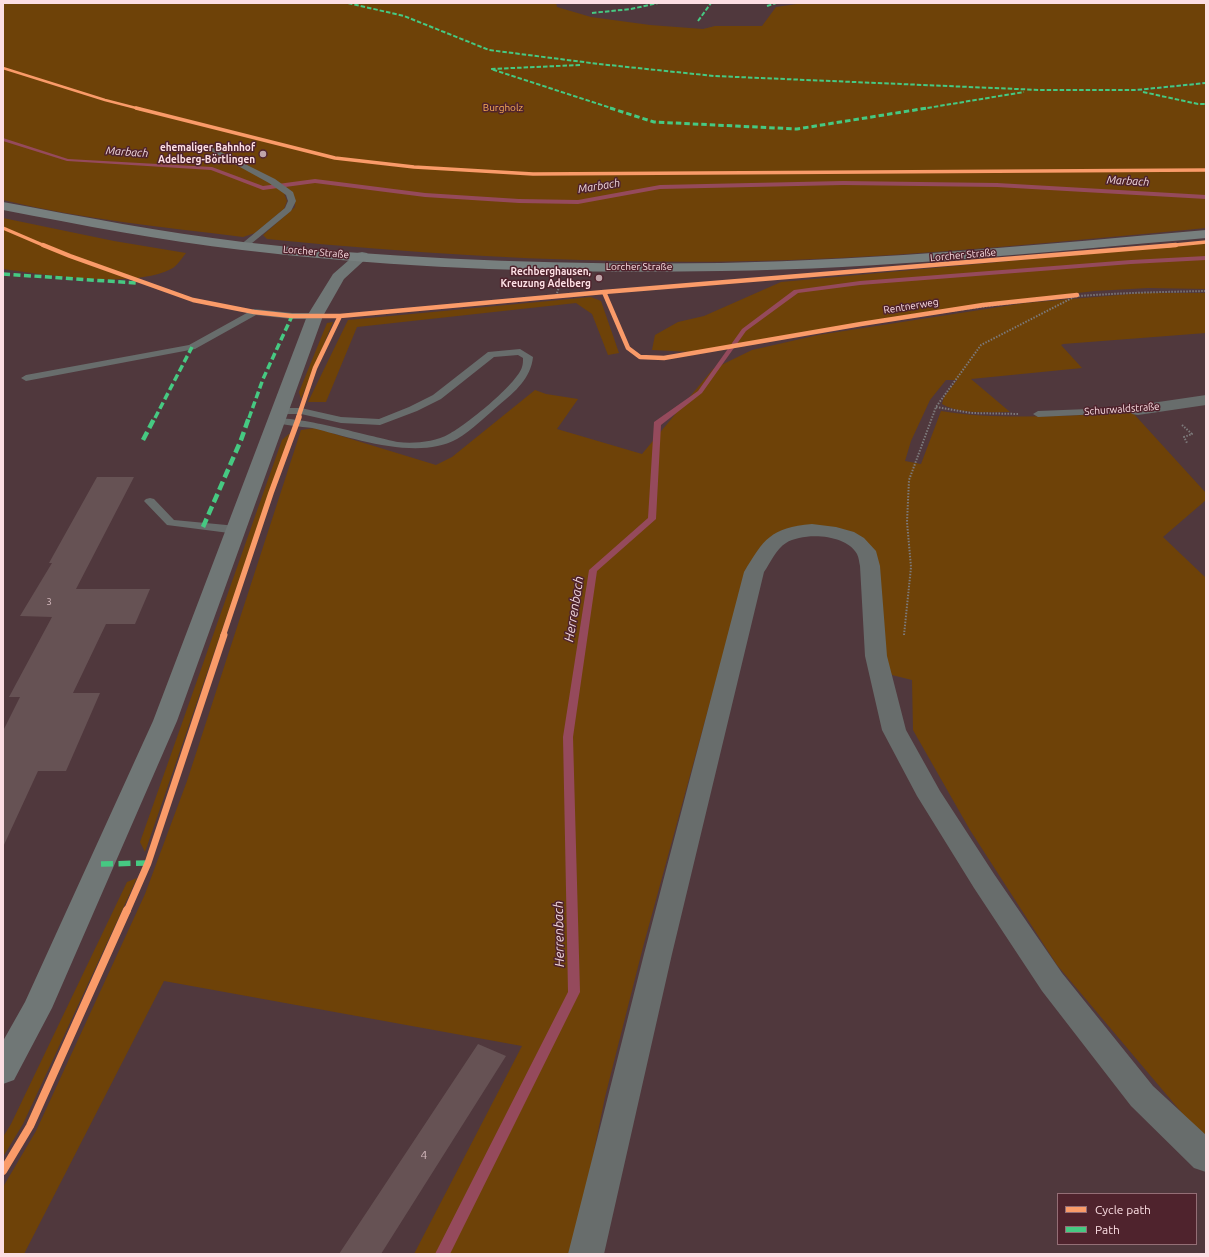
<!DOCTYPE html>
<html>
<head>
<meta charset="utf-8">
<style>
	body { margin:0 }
	#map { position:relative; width:1209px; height:1257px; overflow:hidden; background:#50383d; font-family:Ubuntu,sans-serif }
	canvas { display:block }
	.frame { position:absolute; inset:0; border:4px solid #fcdee3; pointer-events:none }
	.legend { position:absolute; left:1057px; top:1193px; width:140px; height:52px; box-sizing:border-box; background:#4f232d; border:1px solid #946e76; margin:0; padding:5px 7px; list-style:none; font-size:12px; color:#fcdee3 }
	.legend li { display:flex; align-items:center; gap:8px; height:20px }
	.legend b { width:20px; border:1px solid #946e76 }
</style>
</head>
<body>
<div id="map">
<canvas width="1209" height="1257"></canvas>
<div class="frame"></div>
<ul class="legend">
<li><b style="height:5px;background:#fa9b69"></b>Cycle path</li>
<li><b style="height:5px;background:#46c982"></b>Path</li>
</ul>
</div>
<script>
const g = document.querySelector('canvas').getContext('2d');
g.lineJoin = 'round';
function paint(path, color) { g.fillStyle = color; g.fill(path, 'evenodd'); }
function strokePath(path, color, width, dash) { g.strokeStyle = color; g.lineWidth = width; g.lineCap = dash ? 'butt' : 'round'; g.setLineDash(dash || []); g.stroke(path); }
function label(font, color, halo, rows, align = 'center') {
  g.font = font + ' Ubuntu,sans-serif'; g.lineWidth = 3; g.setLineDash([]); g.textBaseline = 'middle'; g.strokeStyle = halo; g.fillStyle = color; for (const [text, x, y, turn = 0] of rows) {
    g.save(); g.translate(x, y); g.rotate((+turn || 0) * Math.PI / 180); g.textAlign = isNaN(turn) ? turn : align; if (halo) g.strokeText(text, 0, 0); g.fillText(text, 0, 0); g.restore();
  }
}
const green = new Path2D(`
	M3,3H556L557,7L591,17L650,25L703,29L715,26H762L776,7L804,3H1206V82L1135,90L1137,91L1206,83V228C1068,241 930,255 791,260C616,266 440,256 267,239L263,235L295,207V200L284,193L287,201L284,209L255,233L243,237C163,227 82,219 3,200Z
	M3,218L114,241L186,253C182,258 177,266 171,269C131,289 47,275 3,269Z
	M1206,243V289L1148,288L1095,291L982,304L692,352L652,350L655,335L678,322L704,316L781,282Z
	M1142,293H1206V333L1063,344L1061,345L1082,368L971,379L1010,412C989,412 961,415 942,404L944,397L957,380H946L930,400L911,441L905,461L921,464L941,411C1004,421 1069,415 1133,413L1206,493V500L1163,537L1206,578V1139L1193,1126L1057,965L970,830L913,730L912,680L892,675L881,649L877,564L839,531L770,539L726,644L643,947L605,1097L573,1254H414L522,1046L164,981L24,1254H3V1187L36,1131L145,894L187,781L301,430L315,428L436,465L452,457L535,390L546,394L578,399L557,429L642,454L713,369L752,350L818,335L1025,303Z
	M591,297L601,301L619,353L608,355L592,314L576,303L357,327L326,402H308L348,320Z
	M333,322L301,399L299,392L327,323Z
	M290,433L145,852L140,842L282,440Z
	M137,878L23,1124L3,1157V1137L11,1124L127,882Z`);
const stream = new Path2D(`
	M3,138L68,159L212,167L263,186L315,179L425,193L519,199L578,200L660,185L843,181L997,183L1206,195V199L997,187L843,185L660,189L578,204L519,203L425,197L315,183L263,190L211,170L67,161L3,141Z
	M1206,256V260L1131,264L860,285L798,293L746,331L702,393L661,425L656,519L597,571L573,737L580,992L450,1254H435L568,992L563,737L589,570L648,518L654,422L698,391L742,329L794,290L860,281L1131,260Z`);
const building = new Path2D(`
	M97,477H134L76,589H150L135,624H106L73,693H100L66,771H38L3,847V731L20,697H9L52,617L20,616L52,563H49Z
	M478,1044L506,1056L381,1254H339Z`);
const path = new Path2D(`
	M604,292L628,348L640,357L664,358C798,336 932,310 1067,297C1113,293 1160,292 1206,291
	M556,296L559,287
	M936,407L971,413L1018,414
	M1182,425L1192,434L1184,437L1187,443
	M904,635L911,567L907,522L909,480L936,407L981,345L1074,297`);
const service = new Path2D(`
	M211,147L275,179L293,192L296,201L291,211L246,248H240L239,246L285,208L288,201L286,195L269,183L209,150L207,149Z
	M254,309L292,313H315L320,316L315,319H292L256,315L195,349L26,381L21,378L26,375L189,345Z
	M520,349L533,357C531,378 515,392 499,405C486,416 472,430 457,439C418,461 353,438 312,428C304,427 273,424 271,421C280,410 379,439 398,442C413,444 435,442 449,434C465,426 517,384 522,367C523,364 523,361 523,358L518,355L494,357L441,399L417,411L380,425L341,423L301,414H281L276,411L281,408H301L341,417L379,419L409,407L433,395L488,352Z
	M1138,407L1142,408L1143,410L1142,412L1038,417L1033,414L1038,411Z
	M150,498L154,499L174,520L237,526L241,528L243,530L241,532L237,534L167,525L144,501L146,499Z`);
const minor = new Path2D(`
	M1206,395V405L1138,415L1132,414L1129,410L1132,406L1138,405Z
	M812,524L836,527L854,532L864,538L876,551L880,566L887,656L906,730L940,791L994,874L1062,973L1153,1086L1206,1135V1172L1194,1168L1131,1106L1042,991L974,888L917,796L882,730L865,656L860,566C859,562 859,558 857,554C846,534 804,532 786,543C776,549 771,562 764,572L672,954L604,1254H568L644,954L744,572C764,539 770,528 812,524Z`);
const secondary = new Path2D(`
	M362,252L367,253L369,256L344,279L323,316L177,721L52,1008L14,1080L3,1084V1041L25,1002L153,721L307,316L333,274L357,253Z`);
const primary = new Path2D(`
	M3,202C83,217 162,232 243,242C401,260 562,265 721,263C883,260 1045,244 1206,230V238C1045,252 883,269 721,271C562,274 401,269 242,250C162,241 82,225 3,210Z`);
const quietFar4 = new Path2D(`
	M348,3L404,16L489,50L599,64L714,76L1040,90H1136L1206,83
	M767,6L776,3
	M592,13L631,9L658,3
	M698,21L711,3
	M580,65L491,69L614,109
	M1143,92L1198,104H1206
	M921,109L1024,92`);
const quietFar3 = new Path2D(`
	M610,108L654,122L797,129L927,108`);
const quietFar2 = new Path2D(`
	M3,274L136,283
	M155,418L192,347
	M249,418L263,379L292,316`);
const quietFar1 = new Path2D(`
	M143,440L155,417
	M203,527L241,440L249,417`);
const quiet = new Path2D(`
	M101,864L148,863`);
const cyclewayFar5 = new Path2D(`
	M3,68L105,100L140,109`);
const cyclewayFar4 = new Path2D(`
	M136,108L335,158L414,167L533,174L1206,170
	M3,228L45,246
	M1165,246L1206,242`);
const cyclewayFar3 = new Path2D(`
	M43,245L70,256L193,300L254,312L292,316H340L604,292L1176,245
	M604,292L628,348L640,357L664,358L861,324L983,305L1077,295
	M298,418L315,368L340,316`);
const cyclewayFar2 = new Path2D(`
	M223,636L271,493L299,417`);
const cyclewayFar1 = new Path2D(`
	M127,911L148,863L224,635`);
const cycleway = new Path2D(`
	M3,1171L30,1126L127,910`);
const markers = [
	[263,154,4,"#c0a4a9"],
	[599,278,4,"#c0a4a9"]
];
const farParknames = [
	["Burgholz",503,108]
];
const farPoinames = [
	["ehemaliger Bahnhof",255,148],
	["Adelberg-Börtlingen",255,160],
	["Rechberghausen,",591,272],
	["Kreuzung Adelberg",591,284]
];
const farStreetnames = [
	["Lorcher Straße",316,252,5],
	["Lorcher Straße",963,255,-5],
	["Lorcher Straße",639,267],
	["Rentnerweg",911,306,-9],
	["Schurwaldstraße",1122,409,-4]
];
const numberNames = [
	["3",49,602]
];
const farWaternames = [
	["Marbach",127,152,4],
	["Marbach",1128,181,3],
	["Marbach",599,186,-9]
];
const nearNumbernames = [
	["4",424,1155]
];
const waterNames = [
	["Herrenbach",574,609,-81],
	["Herrenbach",559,934,-91]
];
paint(green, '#6e4208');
paint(stream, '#954a5c');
paint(building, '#665254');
strokePath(path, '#7c797a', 2, [1.5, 1.5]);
paint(service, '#686d6c');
paint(minor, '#686d6c');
paint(secondary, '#707776');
paint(primary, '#777f7e');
strokePath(quietFar4, '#46c982', 2, [4.5, 2]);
strokePath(quietFar3, '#46c982', 3, [5.5, 3]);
strokePath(quietFar2, '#46c982', 3.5, [7, 3.5]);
strokePath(quietFar1, '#46c982', 4.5, [9, 4.5]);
strokePath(quiet, '#46c982', 5.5, [12, 5.5]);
strokePath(cyclewayFar5, '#fa9b69', 2.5);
strokePath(cyclewayFar4, '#fa9b69', 3.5);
strokePath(cyclewayFar3, '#fa9b69', 4.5);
strokePath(cyclewayFar2, '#fa9b69', 5.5);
strokePath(cyclewayFar1, '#fa9b69', 7);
strokePath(cycleway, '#fa9b69', 8);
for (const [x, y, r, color] of markers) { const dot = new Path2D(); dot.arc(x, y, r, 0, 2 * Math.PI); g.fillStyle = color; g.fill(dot); strokePath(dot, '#4f232d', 1.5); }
label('10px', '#fcaf57', '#4f232d', farParknames);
label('bold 10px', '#fcdee3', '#4f232d', farPoinames, 'right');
label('10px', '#fcdee3', '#4f232d', farStreetnames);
label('10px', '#d6bbbf', null, numberNames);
label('italic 11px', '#f1d8dc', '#4f232d', farWaternames);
label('12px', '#d6bbbf', null, nearNumbernames);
label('italic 13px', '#f1d8dc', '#4f232d', waterNames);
</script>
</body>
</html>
